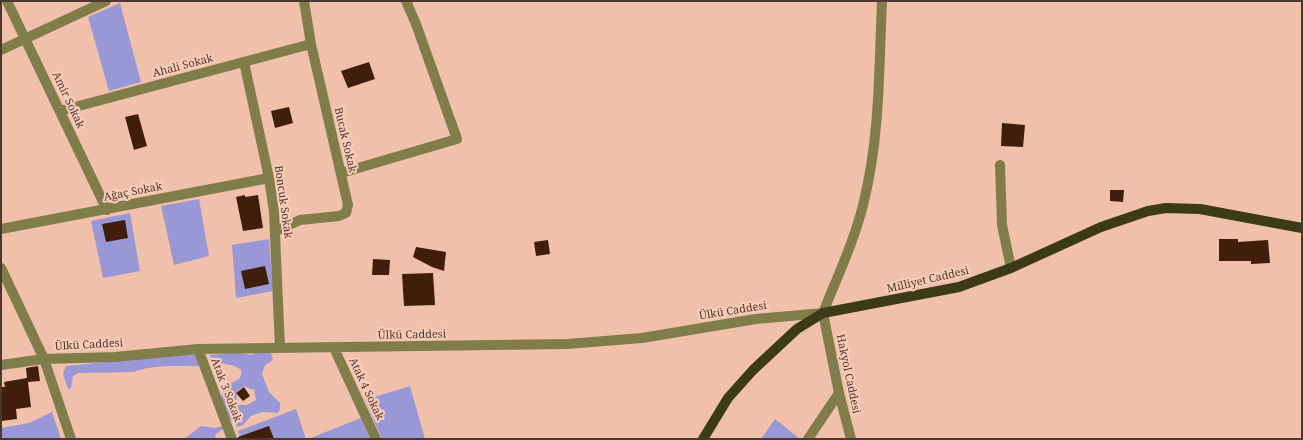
<!DOCTYPE html>
<html>
<head>
<meta charset="utf-8">
<style>
	body { margin:0 }
	#map { position:relative; width:1303px; height:440px; overflow:hidden; background:#f1c0ab; font-family:"Noto Serif",serif }
	canvas { display:block }
	.frame { position:absolute; inset:0; border:2px solid #4b382f; pointer-events:none }
</style>
</head>
<body>
<div id="map">
<canvas width="1303" height="440"></canvas>
<div class="frame"></div>
</div>
<script>
const g = document.querySelector('canvas').getContext('2d');
g.lineJoin = 'round';
function paint(path, color) { g.fillStyle = color; g.fill(path, 'evenodd'); }
function strokePath(path, color, width, dash) { g.strokeStyle = color; g.lineWidth = width; g.lineCap = dash ? 'butt' : 'round'; g.setLineDash(dash || []); g.stroke(path); }
function label(font, color, halo, rows, align = 'center') {
  g.font = font + ' "Noto Serif",serif'; g.lineWidth = 4; g.setLineDash([]); g.textBaseline = 'middle'; g.strokeStyle = halo; g.fillStyle = color; for (const [text, x, y, turn = 0] of rows) {
    g.save(); g.translate(x, y); g.rotate((+turn || 0) * Math.PI / 180); g.textAlign = isNaN(turn) ? turn : align; if (halo) g.strokeText(text, 0, 0); g.fillText(text, 0, 0); g.restore();
  }
}
const green = new Path2D(`
	M120,3L141,82L109,91L88,17Z
	M199,199L209,256L174,265L161,206Z
	M130,213L140,271L103,278L91,221Z
	M269,239L273,291L236,298L232,245Z
	M258,351L271,353L273,360L265,365L262,374L269,392L280,403V409L278,413L262,412L251,416L243,425L238,427C231,421 228,417 225,409C217,392 225,387 240,378L242,371C234,362 219,366 210,358V355L240,352L251,355ZM244,386L254,390L256,400L247,405H235L237,399L236,392Z
	M196,353L202,365C196,368 190,365 183,366C168,366 148,366 134,372L78,373L73,376L71,388L68,389L63,374L66,366Z
	M410,386L425,439H382L365,400Z
	M296,409L306,439H241L238,431Z
	M52,412L61,439H1V428L29,423Z
	M361,418L370,439H308Z
	M775,419L800,439H761Z
	M201,426L215,428L222,426L223,429L216,434L215,439H179L187,437Z`);
const building = new Path2D(`
	M369,62L375,79L348,88L341,71Z
	M289,107L293,123L275,128L271,111Z
	M138,114L147,146L134,150L125,117Z
	M1002,123L1025,125L1023,147L1001,146Z
	M1110,190H1124L1123,202L1110,201Z
	M245,195V197L258,195L263,228L243,231L236,197Z
	M125,220L128,238L106,242L102,224Z
	M1219,239H1238V242L1268,240L1270,263L1251,264V261H1219Z
	M548,240L550,254L536,256L534,242Z
	M416,247L446,252L444,271L432,267L413,257Z
	M373,259L390,260L389,275H372Z
	M265,266L269,284L245,289L241,271Z
	M433,273L435,305L404,306L402,274Z
	M38,366L40,381L28,382L31,407L16,409L17,419L1,421V387H5L4,382L27,378L26,368Z
	M244,387L250,396L243,401L236,393Z
	M269,426L274,439H238V437Z`);
const minor = new Path2D(`
	M7,1L107,210
	M1,50L106,1
	M244,62L269,178L274,212L280,348
	M60,111L311,44
	M1000,165L1002,225L1011,268
	M341,173L457,139L416,24L406,1
	M1,229L269,178
	M276,231L300,220L339,216L346,213L348,205L311,44L304,1
	M1,268L44,359L71,439
	M823,313C837,277 855,240 864,201C880,136 879,68 882,1
	M823,313L839,393L851,439
	M334,348L376,439
	M198,349L232,439
	M1,365L44,359L115,357L198,349L567,344L642,338L756,319L823,313
	M808,439L839,393`);
const major = new Path2D(`
	M703,439L728,398L753,370L797,329L823,313L959,287L1011,268L1101,227L1148,211L1166,208L1200,209L1302,228`);
const streetNames = [
	["Ahali Sokak",183,66,-15],
	["Amir Sokak",68,100,65],
	["Bucak Sokak",345,140,77],
	["Ağaç Sokak",133,192,-11],
	["Boncuk Sokak",283,202,82],
	["Milliyet Caddesi",928,280,-13],
	["Ülkü Caddesi",733,311,-9],
	["Ülkü Caddesi",412,335,-1],
	["Ülkü Caddesi",89,345,-3],
	["Hakyol Caddesi",848,374,78],
	["Atak 4 Sokak",366,389,65],
	["Atak 3 Sokak",226,390,69]
];
paint(green, '#9997d6');
paint(building, '#411d0b');
strokePath(minor, '#817d4b', 10);
strokePath(major, '#3d3a18', 10);
label('11px', '#4b382f', '#fecdb8', streetNames);
</script>
</body>
</html>
